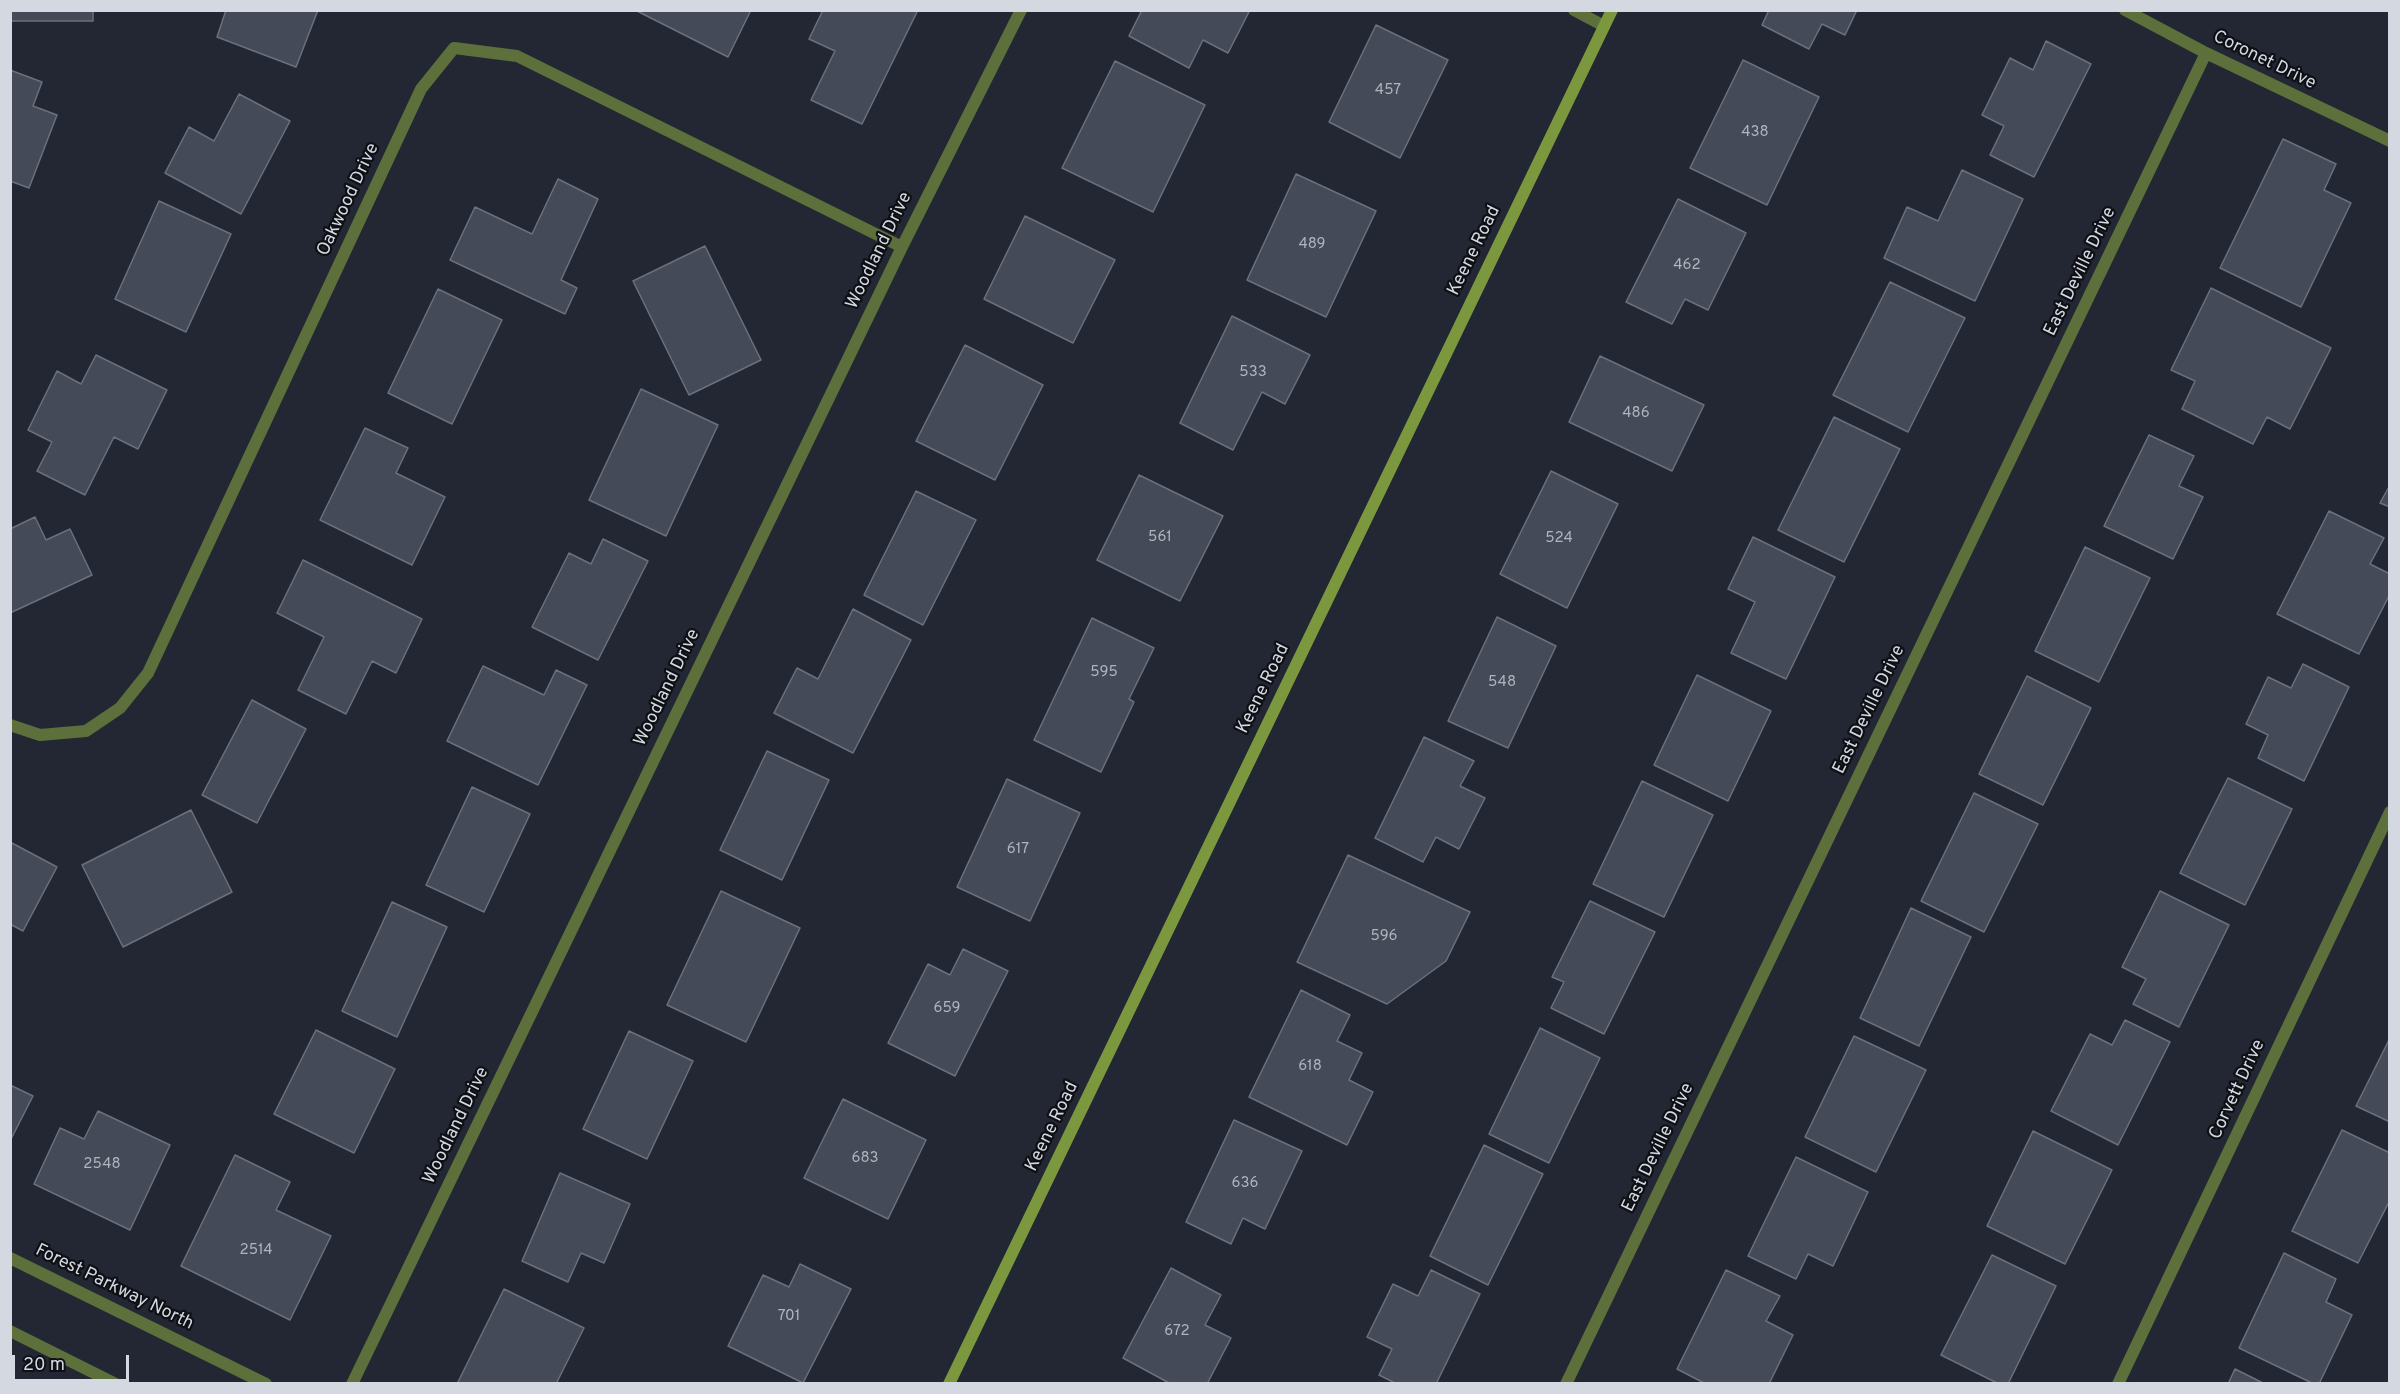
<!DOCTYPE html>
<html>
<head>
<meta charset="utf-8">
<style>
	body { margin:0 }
	#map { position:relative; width:2400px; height:1394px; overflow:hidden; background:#222733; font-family:Overpass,sans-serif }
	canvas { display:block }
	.frame { position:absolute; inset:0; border:12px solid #d4d8e0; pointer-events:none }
	.scale { position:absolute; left:12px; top:1355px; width:117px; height:27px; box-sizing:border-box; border:3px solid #d4d8e0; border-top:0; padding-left:8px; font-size:18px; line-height:21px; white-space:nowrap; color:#d4d8e0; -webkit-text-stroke:4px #0e1015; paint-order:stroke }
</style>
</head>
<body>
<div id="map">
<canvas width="2400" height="1394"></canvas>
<div class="frame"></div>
<div class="scale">20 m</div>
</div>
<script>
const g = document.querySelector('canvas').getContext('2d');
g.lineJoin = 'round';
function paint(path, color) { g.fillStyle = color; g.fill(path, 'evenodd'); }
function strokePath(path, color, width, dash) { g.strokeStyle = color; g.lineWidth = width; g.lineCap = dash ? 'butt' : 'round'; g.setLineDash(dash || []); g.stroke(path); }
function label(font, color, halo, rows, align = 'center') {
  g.font = font + ' Overpass,sans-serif'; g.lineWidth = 4.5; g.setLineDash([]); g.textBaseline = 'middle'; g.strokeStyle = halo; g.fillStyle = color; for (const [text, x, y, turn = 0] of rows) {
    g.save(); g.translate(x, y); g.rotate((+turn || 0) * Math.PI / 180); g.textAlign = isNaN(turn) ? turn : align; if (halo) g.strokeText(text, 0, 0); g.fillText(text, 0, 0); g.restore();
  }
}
const building = new Path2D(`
	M10,10H93V21H10Z
	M226,10H318L296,67L217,37Z
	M635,10H751L728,57Z
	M823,10H918L862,124L811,100L835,51L809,39Z
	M1142,10H1250L1228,53L1203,40L1189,68L1129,36Z
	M1769,10H1857L1845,35L1822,24L1809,49L1762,25Z
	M1376,25L1448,60L1400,158L1329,122Z
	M2046,41L2091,64L2034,177L1990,155L2004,126L1982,115L2010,58L2033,70Z
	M1743,60L1819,97L1767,205L1690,168Z
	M1115,61L1205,105L1153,212L1062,168Z
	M10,70L42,82L33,106L57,115L29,188L10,181Z
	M239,94L290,121L241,214L165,173L189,127L214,141Z
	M2283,139L2336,164L2324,190L2351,203L2301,307L2220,268Z
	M1962,170L2023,199L1975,301L1884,258L1907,207L1938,221Z
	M1296,174L1376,211L1326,317L1247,280Z
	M558,179L598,199L561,280L577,288L565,314L450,260L475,207L532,234Z
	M1678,199L1746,233L1708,310L1685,299L1672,324L1626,302Z
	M159,201L231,234L186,332L115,299Z
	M1025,216L1115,260L1073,343L984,299Z
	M705,246L761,360L689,395L633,281Z
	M1890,282L1965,318L1908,432L1833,395Z
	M2211,288L2331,348L2290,429L2267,417L2253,444L2182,409L2195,381L2171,370Z
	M438,289L502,320L452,424L388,393Z
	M1232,316L1310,355L1285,404L1262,392L1233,450L1180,423Z
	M965,345L1043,385L995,480L916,441Z
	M96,355L167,390L138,449L114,437L85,495L37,471L52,442L28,430L57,371L81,384Z
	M1600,356L1704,405L1672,471L1569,422Z
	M641,389L718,425L666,536L589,500Z
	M1834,417L1900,449L1844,562L1778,530Z
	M365,428L408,448L396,473L445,497L412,565L320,520Z
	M2149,435L2194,456L2179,486L2203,497L2173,559L2104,526Z
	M1551,471L1618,504L1567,608L1500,574Z
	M1139,475L1223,516L1180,601L1097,560Z
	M2390,485V507L2380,503Z
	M916,491L976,520L923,625L864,595Z
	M2329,511L2384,538L2370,564L2390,574V594L2359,654L2277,614Z
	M35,517L46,540L70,529L92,575L10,613V529Z
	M1753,537L1835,577L1786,679L1731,653L1755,602L1728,589Z
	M603,539L648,561L598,660L532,627L569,553L591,564Z
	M2085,547L2150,578L2099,682L2035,651Z
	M303,560L422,619L396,673L372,661L346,714L298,690L324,637L277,613Z
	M853,609L911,640L853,753L774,713L797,668L818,679Z
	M1497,617L1556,646L1508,748L1448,721Z
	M1092,618L1154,648L1129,699L1134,702L1101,772L1034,740Z
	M2303,664L2349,687L2304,781L2258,758L2268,735L2246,724L2268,677L2291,688Z
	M483,666L544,695L556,670L587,685L538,785L447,741Z
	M1697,675L1771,711L1728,801L1654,765Z
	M2027,676L2091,708L2043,805L1979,774Z
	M252,700L306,729L257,823L202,795Z
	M1424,737L1474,761L1460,786L1485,798L1459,849L1436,837L1423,862L1375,838Z
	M767,751L829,780L782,880L720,850Z
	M2228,778L2292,809L2245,905L2180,873Z
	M1007,779L1080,813L1030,921L957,887Z
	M1642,781L1713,815L1664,917L1593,884Z
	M472,787L530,814L484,912L426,885Z
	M1974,793L2038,824L1984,932L1921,901Z
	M191,810L232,892L123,947L82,865Z
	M10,842L57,867L23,931L10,924Z
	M1348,855L1470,912L1446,961L1387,1004L1297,962Z
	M721,891L800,928L746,1042L667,1005Z
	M2160,891L2229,925L2179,1027L2133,1004L2146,979L2122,967Z
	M1590,901L1655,932L1604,1034L1551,1008L1564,982L1552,977Z
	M392,902L447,927L397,1037L342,1011Z
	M1911,908L1971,937L1919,1046L1860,1018Z
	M963,949L1008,971L955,1076L888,1043L928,964L950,975Z
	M1301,990L1350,1015L1337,1041L1362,1053L1349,1080L1373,1092L1347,1145L1249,1097Z
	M2125,1020L2170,1042L2118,1145L2051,1111L2090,1034L2112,1045Z
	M1540,1028L1600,1058L1549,1163L1489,1134Z
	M316,1030L395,1069L354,1153L274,1114Z
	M629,1031L693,1061L647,1159L583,1129Z
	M1854,1036L1926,1070L1876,1172L1805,1137Z
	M2390,1038V1122L2356,1106Z
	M10,1085L33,1096L10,1141Z
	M843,1099L926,1140L888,1219L804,1178Z
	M98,1111L170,1145L130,1230L34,1184L60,1128L84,1139Z
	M1234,1120L1302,1151L1265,1229L1243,1218L1231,1244L1186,1222Z
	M2342,1130L2390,1153V1200L2358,1263L2292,1231Z
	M2033,1131L2112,1170L2065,1264L1987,1226Z
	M1484,1145L1543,1174L1488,1285L1430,1256Z
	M235,1155L290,1182L276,1210L331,1236L290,1320L181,1266Z
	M1796,1157L1868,1192L1833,1266L1808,1254L1796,1279L1748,1256Z
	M560,1173L630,1204L604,1263L581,1253L568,1282L522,1261Z
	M2284,1253L2336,1279L2326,1302L2352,1315L2319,1384H2314L2239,1348Z
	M1992,1255L2056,1286L2008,1384H1999L1941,1355Z
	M800,1264L851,1289L803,1383L728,1346L763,1275L789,1287Z
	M1171,1268L1221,1295L1205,1325L1231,1338L1207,1384H1171L1123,1358Z
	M1431,1270L1480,1294L1436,1384H1397L1379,1375L1392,1349L1367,1337L1393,1284L1418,1296Z
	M1726,1270L1780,1296L1766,1321L1793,1335L1769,1384H1706L1677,1369Z
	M504,1289L584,1328L556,1384H457Z
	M2235,1369L2265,1384H2228Z`);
const street = new Path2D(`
	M1574,10L1604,26
	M2125,10L2206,53L2390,141
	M10,725L40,735L86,731L120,708L148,673L421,89L454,48L517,56L902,247
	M10,1258L266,1384
	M10,1331L116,1384
	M352,1384L902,247L1021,10
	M1566,1384L2206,53
	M2118,1384L2390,812`);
const secondary = new Path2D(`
	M949,1384L1612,10`);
const numberNames = [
	["457",1388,91],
	["438",1755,133],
	["489",1312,245],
	["462",1687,266],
	["533",1253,373],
	["486",1636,414],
	["561",1160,538],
	["524",1559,539],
	["595",1104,673],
	["548",1502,683],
	["617",1018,850],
	["596",1384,937],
	["659",947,1009],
	["618",1310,1067],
	["683",865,1159],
	["2548",102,1165],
	["636",1245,1184],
	["2514",256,1251],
	["701",789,1317],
	["672",1177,1332]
];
const streetNames = [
	["Coronet Drive",2264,61,26],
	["Oakwood Drive",349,200,-65],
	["Woodland Drive",880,251,-64],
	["Keene Road",1475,251,-64],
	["East Deville Drive",2081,272,-64],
	["Woodland Drive",668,688,-64],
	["Keene Road",1264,689,-64],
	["East Deville Drive",1870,710,-64],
	["Corvett Drive",2238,1090,-65],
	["Woodland Drive",457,1126,-64],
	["Keene Road",1053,1127,-64],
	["East Deville Drive",1659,1148,-64],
	["Forest Parkway North",114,1288,26]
];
paint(building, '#444a57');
strokePath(building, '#6a707e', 1.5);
strokePath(street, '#5d6f3a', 12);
strokePath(secondary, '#7c983f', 12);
label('15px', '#b0b4be', null, numberNames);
label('18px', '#d4d8e0', '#0e1015', streetNames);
</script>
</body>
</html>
